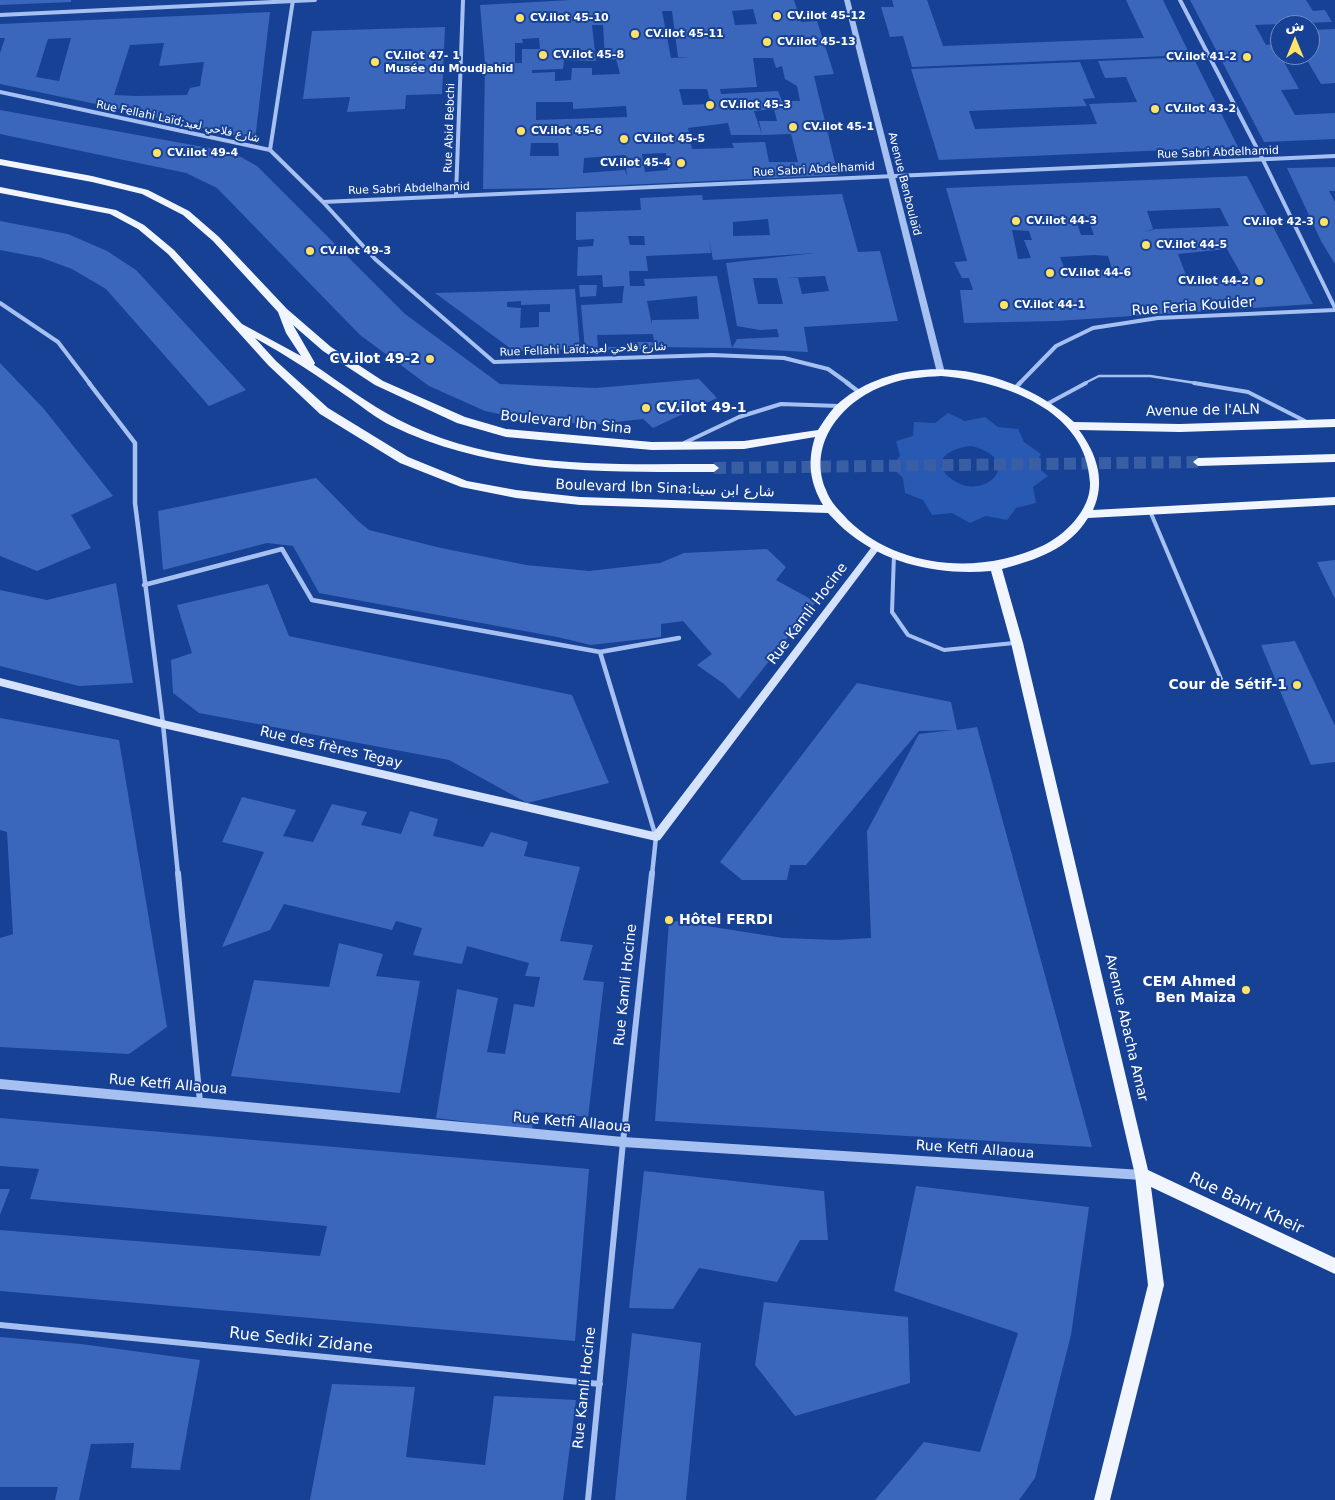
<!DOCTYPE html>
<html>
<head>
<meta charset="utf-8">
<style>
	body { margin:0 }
	#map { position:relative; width:1335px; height:1500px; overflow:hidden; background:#164194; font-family:"DejaVu Sans","Noto Sans Arabic",sans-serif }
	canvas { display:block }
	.north { position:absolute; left:1270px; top:15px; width:50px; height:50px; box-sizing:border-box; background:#164194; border:1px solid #738dbf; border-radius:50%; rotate:0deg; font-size:14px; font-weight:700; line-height:20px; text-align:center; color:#fff }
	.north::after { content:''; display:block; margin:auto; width:18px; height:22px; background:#ffe266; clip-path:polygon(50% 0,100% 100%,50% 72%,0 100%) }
</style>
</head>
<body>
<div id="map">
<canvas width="1335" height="1500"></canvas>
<div class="north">ش</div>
</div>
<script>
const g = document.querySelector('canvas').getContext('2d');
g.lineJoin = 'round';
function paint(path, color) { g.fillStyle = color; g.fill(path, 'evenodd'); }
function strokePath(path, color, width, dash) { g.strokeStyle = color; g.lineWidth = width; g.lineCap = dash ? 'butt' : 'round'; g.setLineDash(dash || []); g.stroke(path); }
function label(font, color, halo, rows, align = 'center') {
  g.font = font + ' "DejaVu Sans","Noto Sans Arabic",sans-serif'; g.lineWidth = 4; g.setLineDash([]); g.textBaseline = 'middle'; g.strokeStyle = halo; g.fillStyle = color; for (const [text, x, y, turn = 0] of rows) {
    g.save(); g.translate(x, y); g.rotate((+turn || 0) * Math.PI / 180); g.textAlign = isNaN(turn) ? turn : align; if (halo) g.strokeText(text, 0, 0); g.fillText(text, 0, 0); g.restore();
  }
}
const green = new Path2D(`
	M948,413L965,421L985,417L998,427L1018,429L1024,442L1041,454L1035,465L1048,476L1033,487L1036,503L1016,508L1007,520L986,516L970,523L952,513L932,515L923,500L905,493L903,478L891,467L900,456L896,441L913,436L914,422L935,423ZM971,446C1029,460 982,506 949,477C928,459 954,447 971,446Z`);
const building = new Path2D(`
	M0,0H71V2L0,5Z
	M571,0H794L801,22L817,21L834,74L814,76L838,175L561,188L483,189L485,63L480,5ZM753,9L757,24L735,25L732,11ZM662,11H672L678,57H691L671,58ZM592,25H603L605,60L616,59L620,74L592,75V68H572L571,80L555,81V72L532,73V70L563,69L564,60L596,61ZM539,38L540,49H522V63H515V43H523L522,39ZM753,58H773L776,68L782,66L785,79L797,86L800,101H782L778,91L721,94L720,89L757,87ZM679,89H707L711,104L683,105ZM536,102H573V109L626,106L627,117L536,120ZM774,109L777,121H759L762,135L791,134L798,162H769L765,142L732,143L734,148L692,149L688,128L728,123L731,135H762L754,111ZM531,143H558L559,156H530ZM666,153L668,170L645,172L642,154ZM625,155L627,176L625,170L583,173L584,158Z
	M892,0H927L943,46L1144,38L1126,0H1163L1190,55L912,67L903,36L890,37L881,7H894Z
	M1190,0H1306L1313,11L1325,10L1332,22L1255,25L1266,45L1274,44L1299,89L1281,90L1295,115L1335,113V139L1264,142Z
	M270,12L255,140L110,107L0,84V53L5,38H0V24ZM71,38L59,81L36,77L48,39ZM164,43L159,66L204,62L200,86L190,88L187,95L136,96L114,95L130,45Z
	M445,27L442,94L406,95L405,109L347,112L350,97L303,99L312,31Z
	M1335,29V83L1321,84L1304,55H1310V30Z
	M1193,57L1238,147L939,160L911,69L1080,62L1095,98L1083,99L1087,106L969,111L975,129L1097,124L1089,104L1137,102L1126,77L1105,78L1098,61Z
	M0,110L209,148L241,157L257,166L405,314L500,384L596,388L699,379L717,398L653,428L643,419L597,424L539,422L485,411L429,386L360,335L217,188L186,173L0,134Z
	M1335,167V191H1329L1335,202V264L1321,241L1287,168Z
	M1247,176L1313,304L1057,321L964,323L960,290H973L969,278H962L954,262L967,261L946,188ZM1220,208L1229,226L1156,229L1143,232L1153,229L1147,211ZM1087,216L1094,235H1081L1075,217ZM1012,230L1029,231L1032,240H1024L1031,258L1018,259ZM1227,249L1244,279L1189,283L1178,254ZM1094,255L1108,256L1112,269L1066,272L1060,257Z
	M842,194L858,252L880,251L898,321L804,327L808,352L732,348L737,339L779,337L777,329L760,330L737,326L726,263L815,253L713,260L709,239L711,253L646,256L648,271H629L630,286H645L644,279L717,276L732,348L654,347V349L585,350L581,305L622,303L624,286L603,287L602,275L577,276L578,247L593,246L594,239L576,240V212L641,210L640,198L702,195L703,200ZM768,219L770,235L733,236V222ZM628,236H644L645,245H630ZM825,276L829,291L802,294L798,278H787ZM753,278H777L783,304H758ZM697,296L699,319L652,320V325L647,301ZM653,334L654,342H629L628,347H598L597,335Z
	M0,221L68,234L107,251L136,270L246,390L209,406L106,289L72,269L42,258L0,250Z
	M579,285H597L596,296L580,297Z
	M575,289L580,349L514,351L435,293ZM521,301V305L550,304V312H539V327L520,328L521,308L507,307V302Z
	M0,363L44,409L113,496L71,515L91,548L37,571L0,556Z
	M316,478L358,521L369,530L441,548L526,565L589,571L660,563L684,553L767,549L786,567L776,580L816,602L739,699L724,684L697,665L712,654L683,621L661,624V637L591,645L557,637L319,593L293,546L267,543L163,570L158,511Z
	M1335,560V599L1317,562Z
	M116,583L133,683L79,686L0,666V590L47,600Z
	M268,584L289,636L572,695L609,783L527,803L449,760L199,713L173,693L171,660L192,653L177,605Z
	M1295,641L1335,726V762L1311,765L1261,645Z
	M857,683L951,702L957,730L977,727L1092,1147L655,1121L669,920L783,938L837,940L871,938L867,831L919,734L953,730L919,731L806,865H790L787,880H742L720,862Z
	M0,718L119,740L167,1027L129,1054L0,1047V938L13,934L7,832L0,830Z
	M242,797L296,810L283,836L313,842L332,804L367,812L361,825L401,834L410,811L438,819L433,836L483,847L491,832L528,842L524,856L580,867L560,941L593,945L583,980L604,982L588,1117L534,1112L532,1130L436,1118L457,989L498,998L487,1052L505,1054L514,1004L534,1007L540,977L525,976L529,963L467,946L462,964L413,955L422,928L396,921L392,930L284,904L270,930L222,947L264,852L222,842Z
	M339,943L383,954L376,976L420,981L400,1093L231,1076L254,980L329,987Z
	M0,1118L589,1169L575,1341L0,1291V1230L320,1256L327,1226L30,1199L39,1169L0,1166Z
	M644,1171L824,1191L828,1240H800L777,1282L699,1268L673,1309L629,1308Z
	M916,1186L1089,1207L1071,1335L1035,1478L1019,1500H875L924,1442L980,1452L1018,1333L894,1291Z
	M0,1189H10L0,1215Z
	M764,1302L908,1317L910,1383L795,1416L755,1365Z
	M632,1333L701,1343L686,1500H615Z
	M0,1337L81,1344L200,1360L180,1470L131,1468L134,1443L91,1444L79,1500H55L58,1487H0Z
	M332,1384L415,1387L406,1457L485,1465L494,1396L576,1400L563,1500H310Z`);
const primaryTunnel = new Path2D(`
	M714,468L1198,462`);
const serviceFar1 = new Path2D(`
	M1083,384L1099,376H1150L1202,384`);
const service = new Path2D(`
	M1194,383L1248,392L1305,421
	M1047,404L1086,383
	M684,443L739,417L781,404L839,406
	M1150,511L1221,679
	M894,554L892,612L908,635L944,650L1014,643`);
const minorFar2 = new Path2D(`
	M1180,0L1263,160L1335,308
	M0,15L315,0
	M0,92L270,150L323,202L375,259L494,362L712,355L784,358L828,369L849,384
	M270,150L293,0
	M456,196L463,0
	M323,202L1335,156
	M0,303L58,342L90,384
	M1019,384L1056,346L1093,328L1158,318L1335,310`);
const minorFar1 = new Path2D(`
	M89,383L135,443V503L163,724L178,875
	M847,383L859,392
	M1015,388L1020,383
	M144,585L282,549L312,600L600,652L679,638
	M600,652L656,837L652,875`);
const minor = new Path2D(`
	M178,873L200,1102
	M0,1325L600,1384
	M588,1500L623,1142L652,873`);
const tertiary = new Path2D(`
	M844,0H850L945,373L941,375L937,373Z
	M0,1079L623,1137L1142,1170L1146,1171L1147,1175L1146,1179L1142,1180L623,1147L0,1089Z`);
const secondary = new Path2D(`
	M877,543L882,546L880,548L660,840L656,841L163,728L0,686V678L163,720L654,832L874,544Z`);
const primary = new Path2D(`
	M0,159L92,176L148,190L189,211L219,237L287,309L331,347L383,381L465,417L506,429L652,442L744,441L818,430C826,418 833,406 845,398C912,348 1016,368 1074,422L1180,424L1335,419V427L1180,432L1079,430C1097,454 1106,482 1093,510L1335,497V505L1088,518C1069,549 1036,560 1002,569L1023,643L1148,1170L1335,1258V1274L1151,1187L1164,1285L1110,1500H1094L1148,1285L1135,1175L1011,643L991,571C941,575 891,566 850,534C842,528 835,520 828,513L580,505L516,498L461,487L400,463L320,414L268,365L168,254L138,229L110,214L0,193V187L116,210L144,225L174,250L242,324L301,356L286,333L278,312L213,241L183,215L142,194L92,182L0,165ZM293,325L323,351L375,385L457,423L506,437L652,450L744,449L815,437C807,462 810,483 823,505L580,497L516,490L467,481L408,457L328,408L276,361L255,338C288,356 319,377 351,399C364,408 377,419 392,426C493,475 604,472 714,472L719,468L714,464C607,464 495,470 397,419C368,404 341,383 314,365L315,363ZM941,376C1002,381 1087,409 1090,483C1091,510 1064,536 1042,546C980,575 898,569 848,520C840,511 830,502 826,490C806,442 845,398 889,384C905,378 924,377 941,376Z
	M1335,454V462L1198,466L1193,462L1198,458Z`);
const markers = [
	[777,16,5,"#ffe266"],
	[520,18,5,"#ffe266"],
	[635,34,5,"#ffe266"],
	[767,42,5,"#ffe266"],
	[543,55,5,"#ffe266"],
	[1247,57,5,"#ffe266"],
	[375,62,5,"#ffe266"],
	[710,105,5,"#ffe266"],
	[1155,109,5,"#ffe266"],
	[793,127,5,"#ffe266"],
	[521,131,5,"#ffe266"],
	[624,139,5,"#ffe266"],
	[157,153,5,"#ffe266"],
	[681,163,5,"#ffe266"],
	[1016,221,5,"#ffe266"],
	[1324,222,5,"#ffe266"],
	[1146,245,5,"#ffe266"],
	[310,251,5,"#ffe266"],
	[1050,273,5,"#ffe266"],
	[1259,281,5,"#ffe266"],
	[1004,305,5,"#ffe266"],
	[430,359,5,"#ffe266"],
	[646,408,5,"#ffe266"],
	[1297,685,5,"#ffe266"],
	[669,920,5,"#ffe266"],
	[1246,990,5,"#ffe266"]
];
const farPoinames = [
	["CV.ilot 45-12",787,16],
	["CV.ilot 45-10",530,18],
	["CV.ilot 45-11",645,34],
	["CV.ilot 45-13",777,42],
	["CV.ilot 45-8",553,55],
	["CV.ilot 47- 1",385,56],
	["Musée du Moudjahid",385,69],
	["CV.ilot 41-2",1237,57,"right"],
	["CV.ilot 45-3",720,105],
	["CV.ilot 43-2",1165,109],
	["CV.ilot 45-1",803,127],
	["CV.ilot 45-6",531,131],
	["CV.ilot 45-5",634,139],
	["CV.ilot 49-4",167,153],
	["CV.ilot 45-4",671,163,"right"],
	["CV.ilot 44-3",1026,221],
	["CV.ilot 42-3",1314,222,"right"],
	["CV.ilot 44-5",1156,245],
	["CV.ilot 49-3",320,251],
	["CV.ilot 44-6",1060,273],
	["CV.ilot 44-2",1249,281,"right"],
	["CV.ilot 44-1",1014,305]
];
const farStreetnames = [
	["Rue Fellahi Laïd;شارع فلاحي لعيد",178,122,12],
	["Rue Abid Bebchi",450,128,-88],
	["Rue Sabri Abdelhamid",1218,153,-2],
	["Rue Sabri Abdelhamid",814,170,-3],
	["Avenue Benboulaïd",904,184,76],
	["Rue Sabri Abdelhamid",409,189,-2],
	["Rue Fellahi Laïd;شارع فلاحي لعيد",583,350,-2]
];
const streetNames = [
	["Rue Feria Kouider",1193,307,-4],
	["Avenue de l'ALN",1203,411,-1],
	["Boulevard Ibn Sina",566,423,6],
	["Boulevard Ibn Sina:شارع ابن سينا",665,489,2],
	["Rue Kamli Hocine",808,614,-53],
	["Rue des frères Tegay",331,748,13],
	["Rue Kamli Hocine",626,985,-84],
	["Avenue Abacha Amar",1126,1028,77],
	["Rue Ketfi Allaoua",168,1085,5],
	["Rue Ketfi Allaoua",572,1123,5],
	["Rue Ketfi Allaoua",975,1150,4],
	["Rue Kamli Hocine",585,1388,-84]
];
const poiNames = [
	["CV.ilot 49-2",420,359],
	["CV.ilot 49-1",656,408,"left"],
	["Cour de Sétif-1",1287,685],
	["Hôtel FERDI",679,920,"left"],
	["CEM Ahmed",1236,982],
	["Ben Maiza",1236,998]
];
const nearStreetnames = [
	["Rue Bahri Kheir",1246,1204,25],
	["Rue Sediki Zidane",301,1341,6]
];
paint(green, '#2859b3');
paint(building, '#3a67bb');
strokePath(primaryTunnel, '#395ea4', 12, [12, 5.5]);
strokePath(serviceFar1, '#a6c1f1', 2.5);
strokePath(service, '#a6c1f1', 4);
strokePath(minorFar2, '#a6c1f1', 4);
strokePath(minorFar1, '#a6c1f1', 4.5);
strokePath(minor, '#a6c1f1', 6);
paint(tertiary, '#a6c1f1');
paint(secondary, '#d5e2fc');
paint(primary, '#f0f5ff');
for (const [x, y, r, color] of markers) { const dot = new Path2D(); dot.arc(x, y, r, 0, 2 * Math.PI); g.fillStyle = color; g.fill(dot); strokePath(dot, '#164194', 2); }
label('bold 11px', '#fff', '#164194', farPoinames, 'left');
label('11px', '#fff', '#164194', farStreetnames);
label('14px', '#fff', '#164194', streetNames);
label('bold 14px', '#fff', '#164194', poiNames, 'right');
label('16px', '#fff', '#164194', nearStreetnames);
</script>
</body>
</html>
